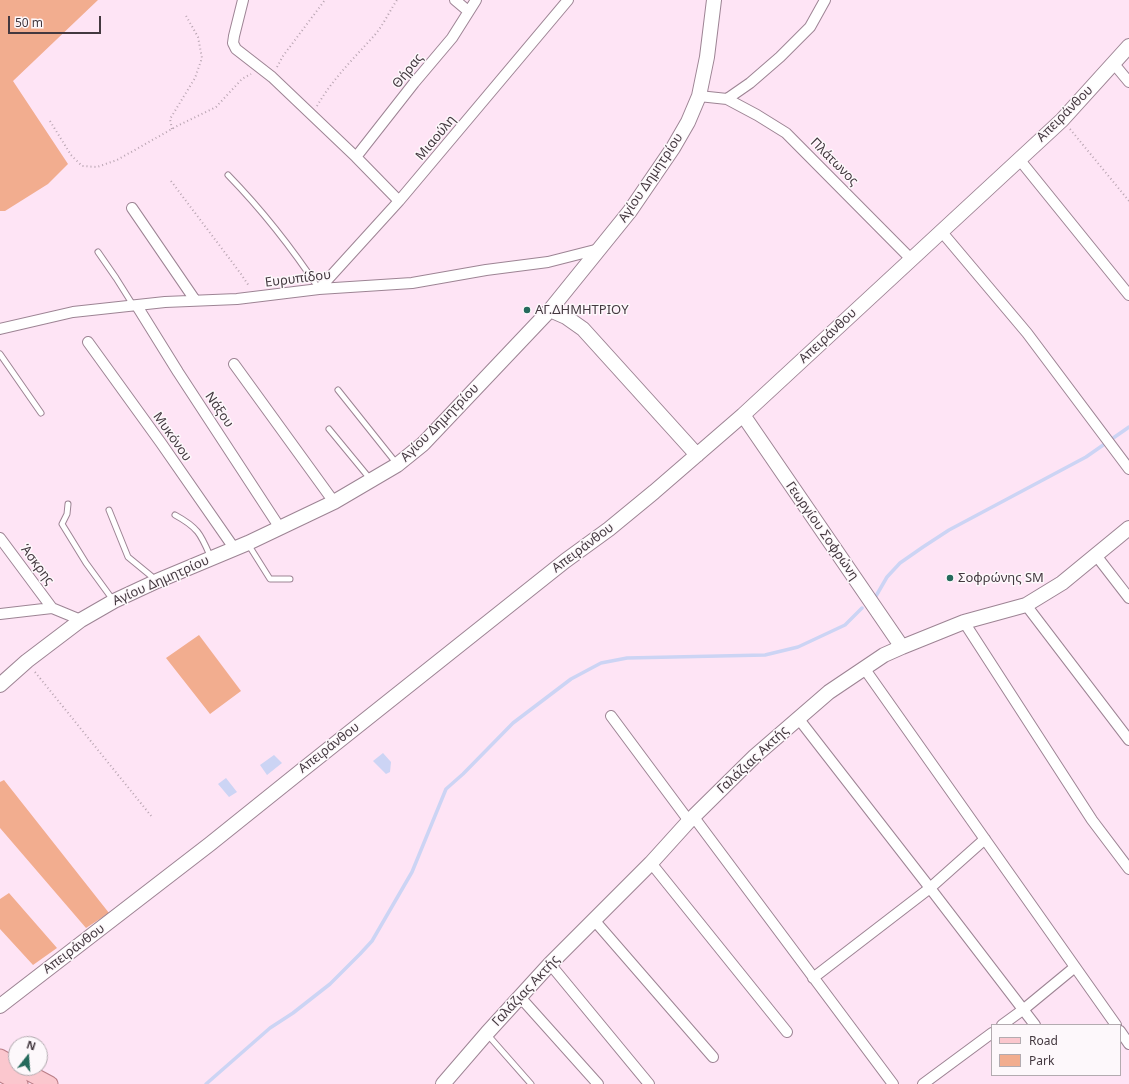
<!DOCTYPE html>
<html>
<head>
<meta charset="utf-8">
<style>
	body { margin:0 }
	#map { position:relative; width:1129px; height:1084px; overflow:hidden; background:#fee4f5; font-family:"Noto Sans",sans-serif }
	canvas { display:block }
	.legend { position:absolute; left:991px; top:1024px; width:130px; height:52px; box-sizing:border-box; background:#fdf8fb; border:1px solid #b3abb0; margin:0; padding:5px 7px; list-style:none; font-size:12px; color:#43383f }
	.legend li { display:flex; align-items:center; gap:8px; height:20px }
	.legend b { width:20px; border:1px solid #b3abb0 }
	.north { position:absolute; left:8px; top:1036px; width:40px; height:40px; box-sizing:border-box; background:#fdf8fb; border:1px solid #b3abb0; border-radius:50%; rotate:17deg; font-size:11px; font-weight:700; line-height:16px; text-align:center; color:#43383f }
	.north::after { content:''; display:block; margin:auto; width:14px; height:18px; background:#256a5c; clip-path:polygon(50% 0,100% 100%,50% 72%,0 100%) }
	.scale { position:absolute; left:8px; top:16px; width:93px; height:18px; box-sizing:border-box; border:2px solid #43383f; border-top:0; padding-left:5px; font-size:12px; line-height:14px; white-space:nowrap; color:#43383f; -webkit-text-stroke:3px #fdf8fb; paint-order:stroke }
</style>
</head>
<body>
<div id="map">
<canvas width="1129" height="1084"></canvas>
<ul class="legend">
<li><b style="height:5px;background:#fbc7ce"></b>Road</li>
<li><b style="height:11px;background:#f2ad8f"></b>Park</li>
</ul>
<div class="north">N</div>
<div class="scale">50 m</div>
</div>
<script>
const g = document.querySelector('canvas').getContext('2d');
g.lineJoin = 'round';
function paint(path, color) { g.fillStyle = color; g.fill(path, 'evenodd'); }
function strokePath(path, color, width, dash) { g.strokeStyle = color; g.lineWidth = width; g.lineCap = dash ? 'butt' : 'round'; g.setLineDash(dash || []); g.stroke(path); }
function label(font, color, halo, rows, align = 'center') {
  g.font = font + ' "Noto Sans",sans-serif'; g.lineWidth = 3; g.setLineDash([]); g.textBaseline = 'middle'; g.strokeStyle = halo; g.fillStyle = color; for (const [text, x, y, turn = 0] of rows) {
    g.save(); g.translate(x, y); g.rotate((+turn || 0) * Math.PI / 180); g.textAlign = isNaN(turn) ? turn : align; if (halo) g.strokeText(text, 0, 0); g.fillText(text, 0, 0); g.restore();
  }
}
const green = new Path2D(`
	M0,0H98L13,81L68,164L48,184L5,211H0Z
	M199,635L241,691L210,714L166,658Z
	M4,780L109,913L86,928L0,828V782Z
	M9,893L57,948L33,965L0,929V899Z`);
const water = new Path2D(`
	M383,753L391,762L390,772L386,774L373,761Z
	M274,755L282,763L267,775L260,765Z
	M226,778L237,792L229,797L218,784Z`);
const stream = new Path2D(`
	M876,596L887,577L900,563L923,547L949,530L1086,457L1129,427
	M206,1084L270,1028L293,1013L330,984L360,954L372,941L412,872L446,789L463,774L513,723L571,679L601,663L627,658L765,655L798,647L845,625L862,608`);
const path = new Path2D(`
	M277,67L283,56L325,0
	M317,106C332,80 353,59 373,37C383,26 389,12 397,0
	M50,121L71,155L82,166L97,167L117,160L179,125L216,107L242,79L251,74
	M172,129L170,119L195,78L202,58L198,37L185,14
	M1070,129L1129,201
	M171,181L241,274L249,286
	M35,672L152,817`);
const lane = new Path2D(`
	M228,175C262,210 292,248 319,289
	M98,252L116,278L133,305
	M0,354L41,413
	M338,390L397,464
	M329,429L371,480
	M68,504L67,514L62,524L86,563L113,600
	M109,510L128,557L156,580
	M175,515C199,528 201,535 211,558
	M248,544L270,579H290
	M487,1034L531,1084`);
const street = new Path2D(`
	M243,0L234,36L233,43L236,49L272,77L356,157L399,201
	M455,0L468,11
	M1114,64L1129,82
	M699,96L727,99L750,83L780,57L810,27L825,0
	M727,99L757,115L786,133L911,259
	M356,157L414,83L452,38L476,0
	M1019,159L1129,295
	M132,208L195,300
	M941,231L1027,333L1129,469
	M319,289L399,201L568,0
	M137,306L178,372L280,528
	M0,329L73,312L165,302L237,299L319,289L412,283L486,270L548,262L599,249
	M88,342L161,443L234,548
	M234,364L334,502
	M0,538L52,608
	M1095,554L1129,598
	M1026,605L1129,740
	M0,614L52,608L81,620
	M964,622L1092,820L1129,869
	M864,668L1116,1025
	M611,716L689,821
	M798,718L930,888L1035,1025
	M693,816L893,1084
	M651,863L787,1032
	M594,920L713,1057
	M550,964L649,1084
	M813,978L930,888L985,839
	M520,997L598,1084
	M1002,1025L1024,1009L1075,967
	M1120,1031L1129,1044
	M923,1084L992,1033`);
const secondary = new Path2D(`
	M550,310L566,317L583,329L697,455
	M743,415L902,647
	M0,685L27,661L81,620L114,601L157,581L248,543L334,502L397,465L423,444L550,310L630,211L673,148L688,122L699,96L707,57L714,0
	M0,1006L210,844L301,771L565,561L609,529L654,492L743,415L1062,120L1129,46
	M443,1084L487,1033L550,964L651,863L689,821L755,756L829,692L884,655L902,647L964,622L1026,605L1062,583L1129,528`);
const primary = new Path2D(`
	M0,1057L16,1066
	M20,1068L50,1084
	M0,1073L20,1084`);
const markers = [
	[527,310,4,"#256a5c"],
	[950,578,4,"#256a5c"]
];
const streetNames = [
	["Θήρας",408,71,-51],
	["Απειράνθου",1065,114,-45],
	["Μιαούλη",436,138,-50],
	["Πλάτωνος",834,162,45],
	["Αγίου Δημητρίου",651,178,-56],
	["Ευρυπίδου",298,279,-7],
	["Απειράνθου",828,336,-43],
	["Νάξου",219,410,56],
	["Αγίου Δημητρίου",440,423,-45],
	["Μυκόνου",172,437,55],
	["Γεωργίου Σοφρώνη",822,531,55],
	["Απειράνθου",583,548,-37],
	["Άσκρης",37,565,53],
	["Αγίου Δημητρίου",161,581,-24],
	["Απειράνθου",329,748,-38],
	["Γαλάζιας Ακτής",753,760,-43],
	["Απειράνθου",74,949,-37],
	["Γαλάζιας Ακτής",526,991,-47]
];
const poiNames = [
	["ΑΓ.ΔΗΜΗΤΡΙΟΥ",535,310],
	["Σοφρώνης SM",958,578]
];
paint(green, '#f2ad8f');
paint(water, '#ccd4f4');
strokePath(stream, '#ccd4f4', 3.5);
strokePath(lane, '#9d8494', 7);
strokePath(street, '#9d8494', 12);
strokePath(secondary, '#9d8494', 16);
strokePath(primary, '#b97d86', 17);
strokePath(path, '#b8a4b1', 2, [1, 3]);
strokePath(lane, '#fff', 5);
strokePath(street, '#fff', 10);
strokePath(secondary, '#fff', 14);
strokePath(primary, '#fbc7ce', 15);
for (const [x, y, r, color] of markers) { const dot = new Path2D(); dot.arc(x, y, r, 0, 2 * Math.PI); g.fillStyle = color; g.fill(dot); strokePath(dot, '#fdf8fb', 1.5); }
label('13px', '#43383f', '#fdf8fb', streetNames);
label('13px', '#43383f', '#fdf8fb', poiNames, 'left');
</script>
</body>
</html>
